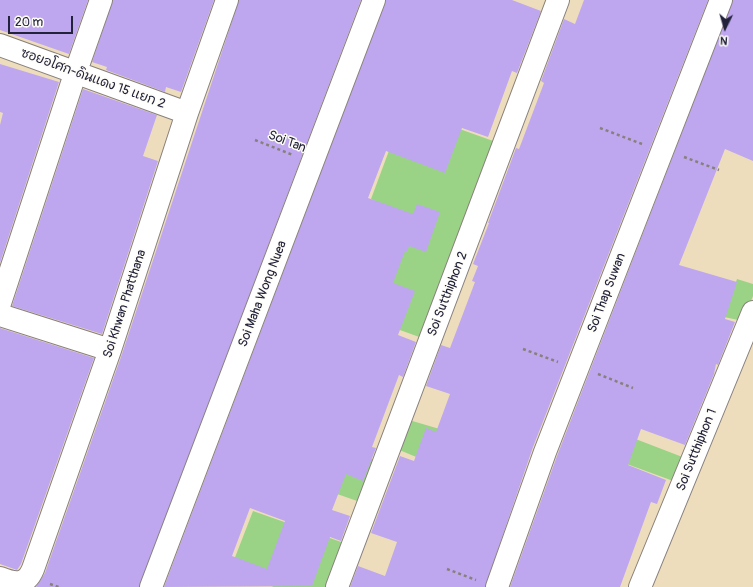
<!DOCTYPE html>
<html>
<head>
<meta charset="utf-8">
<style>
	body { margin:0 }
	#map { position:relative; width:753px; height:587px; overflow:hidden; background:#eeddbc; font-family:Pangolin,sans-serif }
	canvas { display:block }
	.north { position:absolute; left:705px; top:8px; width:40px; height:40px; -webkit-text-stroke:3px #fdfcf7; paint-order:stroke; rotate:185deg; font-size:11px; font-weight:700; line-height:16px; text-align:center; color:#22223b }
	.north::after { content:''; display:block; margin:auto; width:14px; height:18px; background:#22223b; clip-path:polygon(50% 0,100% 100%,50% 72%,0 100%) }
	.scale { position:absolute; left:8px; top:16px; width:65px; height:18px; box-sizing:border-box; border:2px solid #22223b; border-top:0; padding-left:5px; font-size:12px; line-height:14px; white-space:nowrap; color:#22223b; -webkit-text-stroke:3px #fdfcf7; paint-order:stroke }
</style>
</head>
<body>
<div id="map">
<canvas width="753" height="587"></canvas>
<div class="north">N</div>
<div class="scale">20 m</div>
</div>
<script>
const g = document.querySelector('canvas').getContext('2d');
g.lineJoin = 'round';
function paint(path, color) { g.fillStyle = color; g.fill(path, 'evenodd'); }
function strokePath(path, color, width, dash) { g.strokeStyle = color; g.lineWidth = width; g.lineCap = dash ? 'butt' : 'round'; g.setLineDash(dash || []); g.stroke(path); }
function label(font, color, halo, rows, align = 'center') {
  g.font = font + ' Pangolin,"Playpen Sans Thai",sans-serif'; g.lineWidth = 3; g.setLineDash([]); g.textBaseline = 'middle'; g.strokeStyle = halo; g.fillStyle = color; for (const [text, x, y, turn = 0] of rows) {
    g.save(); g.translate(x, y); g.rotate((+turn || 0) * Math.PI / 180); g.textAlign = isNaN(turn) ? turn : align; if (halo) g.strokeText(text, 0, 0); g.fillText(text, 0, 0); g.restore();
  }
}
const green = new Path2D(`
	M454,127L496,142L422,338L331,305L389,208L371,199L390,148Z
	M737,279L753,284V296L743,321L724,317Z
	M409,420L443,430L433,464L397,449Z
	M633,438L685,458L676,482L624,463Z
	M343,447L376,461L360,502L320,488Z
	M253,511L344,543L328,587H272L278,581L234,560Z`);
const building = new Path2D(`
	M0,0H88L69,54L0,30Z
	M113,0H214L181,92L166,87L165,92L106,70L107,67L92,62Z
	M239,0H361L139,587H36L45,573L122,354Z
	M386,0H512L541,11L517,73L512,71L488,137L462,128L445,173L386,151L368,198L413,214L417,204L440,212L426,252L409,246L407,252L405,251L393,283L415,291L398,335L416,342L403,377L399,375L372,447L376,448L363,481L346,474L332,510L350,516L341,541L330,537L312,586L164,587ZM250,508L285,521L267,569L232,556Z
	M584,0H708L533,447L485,587H350L358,566L385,576L397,542L371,533L400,456L414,461L426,428L436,432L450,394L426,386L441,345L450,348L475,282L472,281L478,266L473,264L489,223H488L516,148L519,149L544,83L541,81L564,19L575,24Z
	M733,0H753V161L725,149L679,265L737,282L725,319L735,322L718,365L716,364L714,374L685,445L641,429L628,465L666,480L657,504L651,502L620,587H510L557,456Z
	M0,64L59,82L0,263V125L3,113L0,112Z
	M83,89L157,115L143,156L158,161L102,334L12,306Z
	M0,328L94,358L21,564L17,570L0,564Z`);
const path = new Path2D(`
	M600,128L642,144
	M255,140L293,155
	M684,157L719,170
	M523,349L558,362
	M598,374L633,388
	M447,569L476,580
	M50,584L59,587`);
const minor = new Path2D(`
	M0,45L187,113
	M0,303L75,74L101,0
	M0,315L110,350
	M0,578C15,584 26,586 33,569L110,350L187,113L227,0
	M151,587L374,0
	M337,587L558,0
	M497,587L545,452L721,0
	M640,587L753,312`);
const streetNames = [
	["ซอยอโศก-ดินแดง 15 แยก 2",93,79,20],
	["Soi Tan",287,142,21],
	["Soi Thap Suwan",607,293,-69],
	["Soi Maha Wong Nuea",263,294,-69],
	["Soi Sutthiphon 2",448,294,-69],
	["Soi Khwan Phatthana",125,304,-72],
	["Soi Sutthiphon 1",697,450,-68]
];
paint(green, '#9ad386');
paint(building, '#bea7ef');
strokePath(minor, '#88807c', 24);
strokePath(path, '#88807c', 2.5, [3, 3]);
strokePath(minor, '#fff', 22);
label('13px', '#22223b', '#fdfcf7', streetNames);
</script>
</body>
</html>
